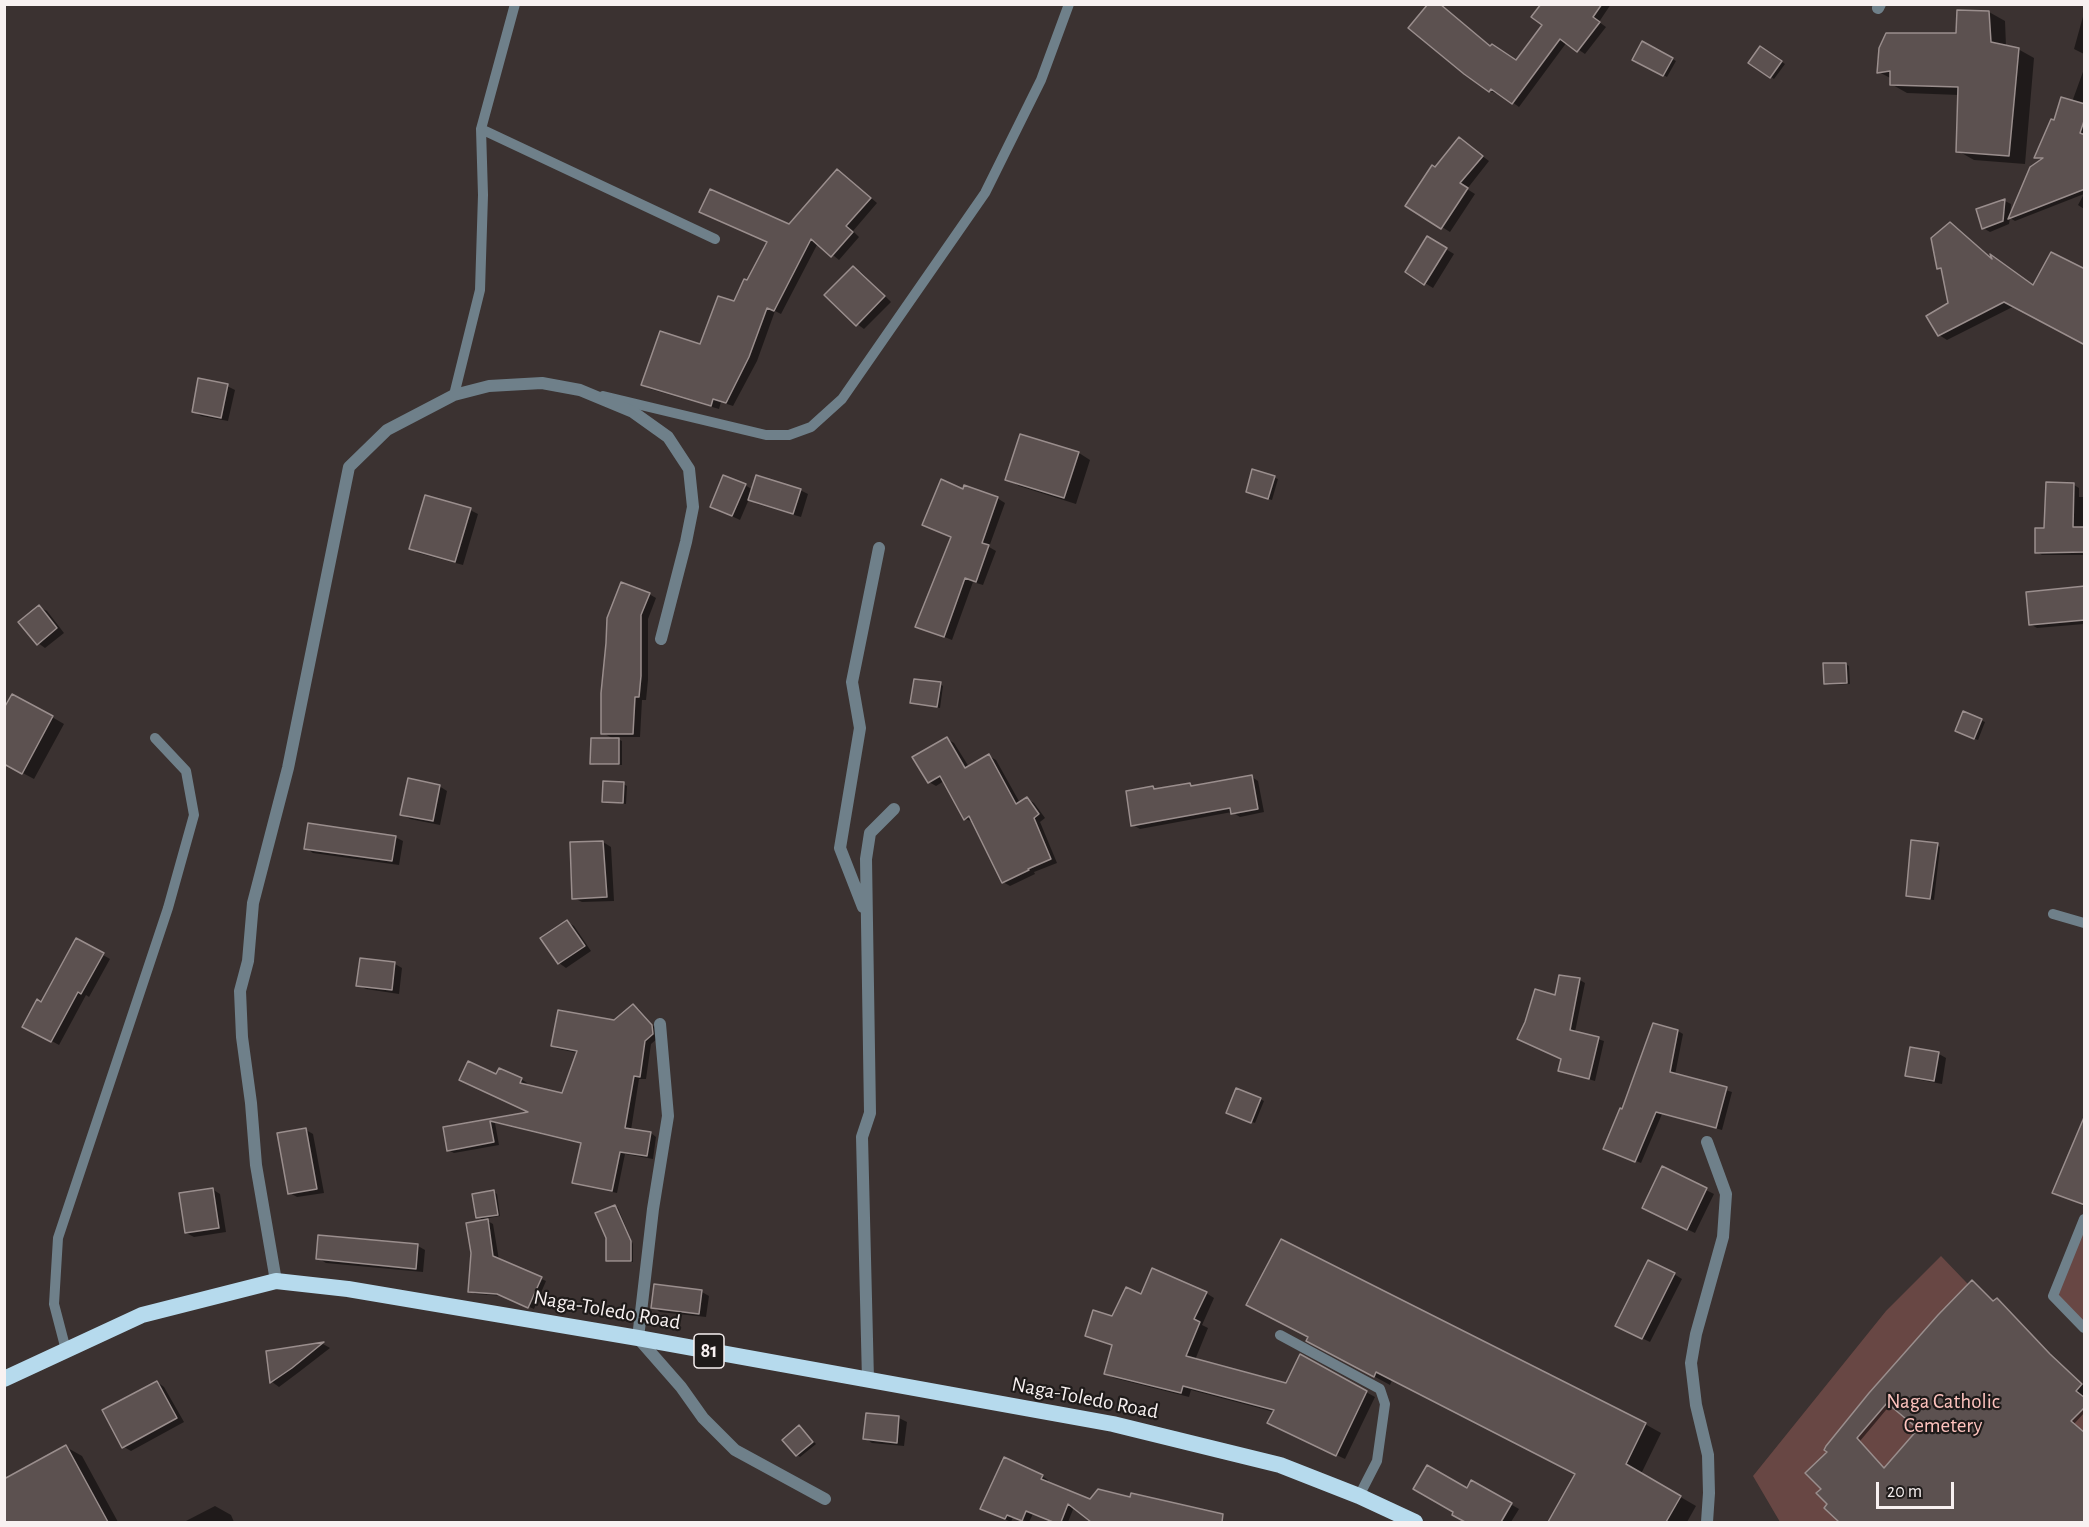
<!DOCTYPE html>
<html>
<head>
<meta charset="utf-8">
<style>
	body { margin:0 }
	#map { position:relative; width:2089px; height:1527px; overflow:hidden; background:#3b3231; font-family:"Alegreya Sans",sans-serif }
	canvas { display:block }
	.frame { position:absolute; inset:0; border:6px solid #f8f1f1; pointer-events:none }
	.scale { position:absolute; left:1876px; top:1482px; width:78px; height:27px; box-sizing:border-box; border:3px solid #f8f1f1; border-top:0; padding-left:8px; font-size:18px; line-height:21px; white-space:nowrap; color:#f8f1f1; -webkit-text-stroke:4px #1f1b1a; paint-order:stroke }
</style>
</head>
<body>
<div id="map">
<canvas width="2089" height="1527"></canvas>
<div class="frame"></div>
<div class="scale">20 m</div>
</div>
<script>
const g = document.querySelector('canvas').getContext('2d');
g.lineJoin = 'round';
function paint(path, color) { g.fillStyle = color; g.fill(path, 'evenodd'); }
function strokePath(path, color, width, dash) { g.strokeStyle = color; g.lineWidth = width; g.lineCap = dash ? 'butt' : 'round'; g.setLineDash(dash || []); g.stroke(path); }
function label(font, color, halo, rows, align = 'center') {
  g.font = font + ' "Alegreya Sans",sans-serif'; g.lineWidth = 4.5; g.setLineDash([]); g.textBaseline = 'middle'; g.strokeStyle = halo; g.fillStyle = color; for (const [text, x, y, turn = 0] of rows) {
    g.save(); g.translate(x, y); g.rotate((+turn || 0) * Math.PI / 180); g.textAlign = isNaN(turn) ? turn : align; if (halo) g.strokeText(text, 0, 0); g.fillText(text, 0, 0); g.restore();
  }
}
const green = new Path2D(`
	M2084,1219V1328L2053,1296Z
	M1941,1256L2084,1405V1522H1780L1753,1476L1886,1311Z`);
const shadow = new Path2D(`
	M1543,4H1611L1599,22L1606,27L1585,54L1567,42L1519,107L1498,92L1497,94L1490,91L1491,47L1516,62L1544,25Z
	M1989,12L2005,21L2006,46L2018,49L2034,58L2025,164L1974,160L1958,151L1959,95L1907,93L1891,84L1892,79L1879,72L1958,35Z
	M2084,13V54L2074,49Z
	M1643,43L1676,61L1667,77L1634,59Z
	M1760,48L1785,64L1774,79L1750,63Z
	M2084,69V209L2078,205L2084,194L2015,221L2010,218L2009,224L1990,232L1983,228L1977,210L2005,201L2011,204L2010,218L2042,161L2036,157L2055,122L2072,102Z
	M1459,139L1489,161L1467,189L1475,194L1450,232L1407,205Z
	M845,176L877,203L853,231L859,237L839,260L818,243L781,314L775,311L757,361L733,406L721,402L719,409L650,389L643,385L701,346L735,303L789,226Z
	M1950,224L1958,228L1994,260L2034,286L2084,271L1947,340L1939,335L1950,304L1943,271L1938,268Z
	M1428,238L1454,254L1433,288L1407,272Z
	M853,268L861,272L891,302L864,329L857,324Z
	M227,386L235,390L228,421L201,416L193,411Z
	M1079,453L1090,460L1076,504L1019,486L1007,479Z
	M1275,478L1278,479L1272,500L1247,492Z
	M745,485L753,490H800L808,494L801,517L757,504L749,499L740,520L712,507Z
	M2074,485L2079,488V497H2084V555H2042L2037,552L2045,529Z
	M964,491L997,498L1005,503L989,547L996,551L983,585L973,582L952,640L917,626L952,537Z
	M470,510L478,514L463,565L418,553L410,548Z
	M2084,588V624L2037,628L2030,624Z
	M649,594L656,598L648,619V680L646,700H642L640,737H614L622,741V765H595L592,763L614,739L603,733L602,693Z
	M39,607L47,611L64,633L45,648L38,643Z
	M1846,664L1849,666L1850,684L1829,685L1825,683Z
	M940,684L943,686L940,708L912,702Z
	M1964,713L1985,722L1978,740L1960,733Z
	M52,717L64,724L34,779L4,763Z
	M947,739L954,743L969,767L989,756L996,760L1020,803L1027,799L1034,803L1045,818L1040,822L1057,863L1034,872L1035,874L1010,886L1003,882L974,822L965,819L944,781L936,786L929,782L914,758Z
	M1252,777L1258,781L1264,812L1240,817L1232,812L1140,829L1133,825L1153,788L1156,790L1190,784L1194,787Z
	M623,784L627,786L626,804L603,801Z
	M439,786L447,791L440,825L410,819L402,814Z
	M395,837L403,841L399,865L313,853L306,848Z
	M603,842L611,847L614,901L582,902L574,898Z
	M1937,845L1940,847L1934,900L1911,897L1908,895Z
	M567,922L574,926L591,951L566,968L559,963Z
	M77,940L110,959L89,997L86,995L59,1045L24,1026L42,1004Z
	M361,960L395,964L402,968L399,994L366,989L358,985Z
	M1560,976L1580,980L1585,983L1575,1032L1604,1041L1595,1081L1559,1070L1562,1059L1556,997Z
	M633,1005L639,1009L657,1030L658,1038L651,1044L646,1079H639L631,1130L651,1133L656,1137L653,1159L625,1154L617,1193L579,1185L574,1182L582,1144L495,1123L499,1145L454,1153L448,1150L445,1128L531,1113L497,1076L521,1079L527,1083L525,1086L563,1095L578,1053L558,1049L552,1046L615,1022Z
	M1678,1031L1683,1034L1675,1075L1732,1092L1722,1130L1662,1114L1641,1163L1611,1151L1623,1111Z
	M1939,1054L1946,1058L1942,1084L1915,1079L1907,1075Z
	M1260,1099L1264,1101L1255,1123L1231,1114Z
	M2084,1116V1206L2054,1192Z
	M306,1130L313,1134L324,1193L297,1197L290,1193Z
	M1662,1168L1714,1194L1695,1233L1651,1212Z
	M212,1189L220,1194L226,1232L194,1237L186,1233Z
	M494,1192L497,1194L500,1216L484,1219L493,1224L499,1260L546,1281L534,1309L504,1296L475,1294L469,1291L485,1221L478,1217Z
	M615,1206L618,1208L633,1244V1262H610L607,1260Z
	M418,1246L425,1250L423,1272L326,1263L318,1258Z
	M1674,1274L1682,1279L1650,1342L1625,1330Z
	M1973,1282L1994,1302L1997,1299L2001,1302L2054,1358L2084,1386V1413L2074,1424L2084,1433V1522H1841L1826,1508L1829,1504L1823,1489L1830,1452ZM1891,1404L1920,1428L1885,1469L1860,1441Z
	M702,1292L709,1296L706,1317L660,1312L653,1307Z
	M1206,1293L1214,1298L1202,1325L1208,1328L1195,1360L1287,1385L1301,1356L1375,1397L1345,1459L1277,1427L1274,1412L1191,1390L1189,1397L1114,1378L1106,1373L1113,1346L1086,1335L1142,1296Z
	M323,1344L330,1348L299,1372L279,1387L272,1382L267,1352Z
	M1324,1349L1645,1424L1661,1433L1641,1474L1696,1506L1687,1522H1550L1577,1475L1392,1380L1390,1385Z
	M157,1382L164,1387L184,1422L131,1451L124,1447Z
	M867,1414L899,1418L907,1422L904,1446L872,1443L865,1438Z
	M799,1427L816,1444L800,1457L797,1455Z
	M66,1447L82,1456L118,1522H4V1480Z
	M1042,1476L1048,1480L1047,1483L1090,1501L1131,1499L1195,1511L1192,1522H1096L1074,1507L1068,1522H1054L1033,1514L1029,1522L1013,1517L1011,1522L989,1512Z
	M1472,1482L1519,1509L1511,1522H1468L1454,1514Z
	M215,1506L231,1515L234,1522H184Z`);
const building = new Path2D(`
	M1428,4H1440L1490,46L1492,44L1516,60L1542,25L1531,17L1541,4H1602L1593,17L1600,22L1577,52L1560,39L1512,104L1491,89L1489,92L1464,74L1408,28Z
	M1957,10L1989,11L1991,42L2019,48L2009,156L1956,152L1958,87L1890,85V71L1877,73L1879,48L1886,33H1956Z
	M1642,41L1673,58L1663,76L1632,60Z
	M1760,46L1782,61L1770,78L1748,63Z
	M2061,97L2085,104V118L2080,133L2085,135V189L2008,219L2030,167L2043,158H2034L2051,119L2054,120Z
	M1459,137L1483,156L1460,183L1468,188L1441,229L1405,206L1432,165L1435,167Z
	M837,169L871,198L846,226L853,232L831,257L811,239L774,311L767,308L749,357L726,403L713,399L711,406L641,385L660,331L700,344L718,296L734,301L744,279L747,280L767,242L699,212L710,189L789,224Z
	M2005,199L2003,221L1982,229L1976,209Z
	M1950,222L1992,259L1990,254L2033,285L2051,252L2085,269V345L2004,302L1938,336L1926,316L1948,303L1941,268L1937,269L1931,238Z
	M1427,236L1447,248L1424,285L1405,272Z
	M853,266L885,296L856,326L824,295Z
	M198,378L228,384L221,418L192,412Z
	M1020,434L1079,452L1064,498L1005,480Z
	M1252,469L1275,476L1268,499L1246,492Z
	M723,475L746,484L732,516L710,507Z
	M756,475L801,489L793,514L748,500Z
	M941,479L963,489L964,485L998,497L982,543L989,545L976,582L965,578L944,637L915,627L951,537L922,525Z
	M2046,482L2074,483L2073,527H2085V552L2035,553V528H2044Z
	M425,495L471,508L455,562L409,549Z
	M621,582L650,593L641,615V676L639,697H635L633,734H601V693L606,643L607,618Z
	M2085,586V620L2029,625L2026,592Z
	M39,605L57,628L37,645L18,622Z
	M1823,663H1846L1847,683L1824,684Z
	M914,679L941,682L937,707L910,703Z
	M12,694L53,716L22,774L4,764V708Z
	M1963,711L1982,719L1974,739L1955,731Z
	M947,737L965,768L989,754L1016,804L1027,797L1039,814L1034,818L1051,859L1028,869L1029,870L1002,883L969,816L964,820L940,776L928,783L912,757Z
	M591,738H619V764H590Z
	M1252,775L1258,809L1231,814L1230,808L1131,826L1126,791L1153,786L1154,789L1190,783L1191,786Z
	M408,778L440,785L433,821L400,815Z
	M603,781L624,782L623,803L602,802Z
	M308,823L396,836L392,861L304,849Z
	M1911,840L1938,843L1930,899L1906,896Z
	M603,841L607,897L572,899L570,842Z
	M567,920L585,946L558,964L540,938Z
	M76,938L104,953L81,994L78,992L51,1042L22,1027L37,999L41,1002Z
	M360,958L395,962L392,990L356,986Z
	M1559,975L1580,978L1570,1030L1599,1037L1589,1079L1558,1071L1561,1059L1517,1039L1525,1022L1535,989L1555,995Z
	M633,1004L652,1025L653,1034L645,1041L640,1077L634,1076L625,1128L651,1132L647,1156L620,1152L612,1191L572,1183L581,1143L490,1121L494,1142L447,1151L443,1127L528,1112L459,1080L468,1061L496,1074L499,1068L522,1078L520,1083L562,1093L577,1051L551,1046L558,1010L614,1020Z
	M1653,1023L1678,1030L1670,1072L1727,1087L1716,1128L1656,1112L1635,1162L1603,1149L1620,1108L1622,1109Z
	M1910,1047L1939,1052L1934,1081L1905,1076Z
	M1236,1088L1261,1098L1251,1123L1226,1113Z
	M2085,1115V1205L2052,1193Z
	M306,1128L317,1189L288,1194L277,1133Z
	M1662,1166L1707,1188L1687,1230L1642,1208Z
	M213,1188L219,1228L185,1233L179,1193Z
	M494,1190L498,1215L476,1218L472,1194Z
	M615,1205L631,1241V1261H606V1238L595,1213Z
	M488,1219L493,1256L542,1277L528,1308L497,1294L468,1292L471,1253L466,1223Z
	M318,1235L418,1244L416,1269L316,1259Z
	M1281,1239L1646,1423L1626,1464L1681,1496L1666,1522H1548L1575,1474L1376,1372L1374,1377L1306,1341L1308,1337L1246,1305Z
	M1648,1260L1675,1273L1642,1339L1615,1326Z
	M1152,1268L1207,1292L1194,1319L1200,1322L1186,1356L1286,1383L1300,1354L1367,1391L1336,1456L1267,1423L1274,1410L1183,1386L1181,1393L1104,1374L1112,1345L1085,1336L1093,1310L1112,1316L1126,1287L1141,1294Z
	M1972,1280L1993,1301L1997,1298L2050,1354L2082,1384L2076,1391L2085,1398V1407L2071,1421L2085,1433V1522H1839L1824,1508L1827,1504L1816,1493L1821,1489L1805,1473L1827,1452L1824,1450L1826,1446L1869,1393L1938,1315ZM1887,1403L1918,1429L1884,1468L1857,1438Z
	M654,1284L702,1290L699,1314L651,1308Z
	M324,1342L292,1368L270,1383L266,1351Z
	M157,1381L177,1418L122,1448L102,1410Z
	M866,1413L899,1416L897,1443L863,1439Z
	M799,1425L813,1442L796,1456L782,1440Z
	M66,1445L108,1522H4V1479Z
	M1004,1457L1043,1475L1041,1479L1090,1499L1098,1489L1130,1497L1131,1493L1223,1514L1222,1522H1091L1068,1504L1061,1522H1053L1026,1511L1022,1521L1007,1515L1005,1519L980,1509Z
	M1427,1465L1467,1488L1471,1480L1512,1503L1501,1522H1465L1452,1515L1453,1512L1413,1489Z`);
const service = new Path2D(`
	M481,129L715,239
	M454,395L480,290L483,195L481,129L515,4
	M603,396L766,435H789L811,427L842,399L985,193L1041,80L1069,4
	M2053,914L2084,923
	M2084,1219L2053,1296L2084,1328
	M1280,1335L1380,1389L1385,1404L1377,1461L1359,1496
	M66,1350L54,1304L58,1238L168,908L194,815L186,771L155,738`);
const minor = new Path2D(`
	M1878,8L1880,4
	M863,907L840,848L860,728L852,682L879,548
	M660,1024L668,1116L653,1209L638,1338L681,1387L703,1418L735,1450L825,1499
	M276,1281L256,1165L251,1103L242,1037L240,991L248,961L253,903L288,768L349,467L387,430L454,395L489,386L542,383L580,390L633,412L668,437L689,469L693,507L686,542L661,639
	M868,1380L862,1137L870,1113L866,859L870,833L894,809
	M1707,1522L1709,1493L1708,1455L1696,1405L1691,1363L1696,1334L1723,1237L1726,1194L1707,1142`);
const trunk = new Path2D(`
	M4,1379L142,1315L276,1281L348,1289L638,1338L1113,1424L1280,1465L1359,1496L1415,1522`);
const shields = [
	[709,1351,30]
];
const shieldNames = [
	["81",709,1351]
];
const streetNames = [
	["Naga-Toledo Road",607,1310,10],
	["Naga-Toledo Road",1085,1398,11]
];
const parkNames = [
	["Naga Catholic",1943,1402],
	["Cemetery",1943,1426]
];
paint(green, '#684744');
paint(shadow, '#0007');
paint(building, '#5c5150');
strokePath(building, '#9a8e8d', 1.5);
strokePath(service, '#6f808a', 10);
strokePath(minor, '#6f808a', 12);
strokePath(trunk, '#b6daed', 16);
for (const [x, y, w] of shields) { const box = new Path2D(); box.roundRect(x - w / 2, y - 17, w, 34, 4.5); g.fillStyle = '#1f1b1a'; g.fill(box); strokePath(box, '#f8f1f1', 1.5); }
label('bold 20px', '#f8f1f1', null, shieldNames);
label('21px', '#f8f1f1', '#1f1b1a', streetNames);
label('21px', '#fec3be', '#1f1b1a', parkNames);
</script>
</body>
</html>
